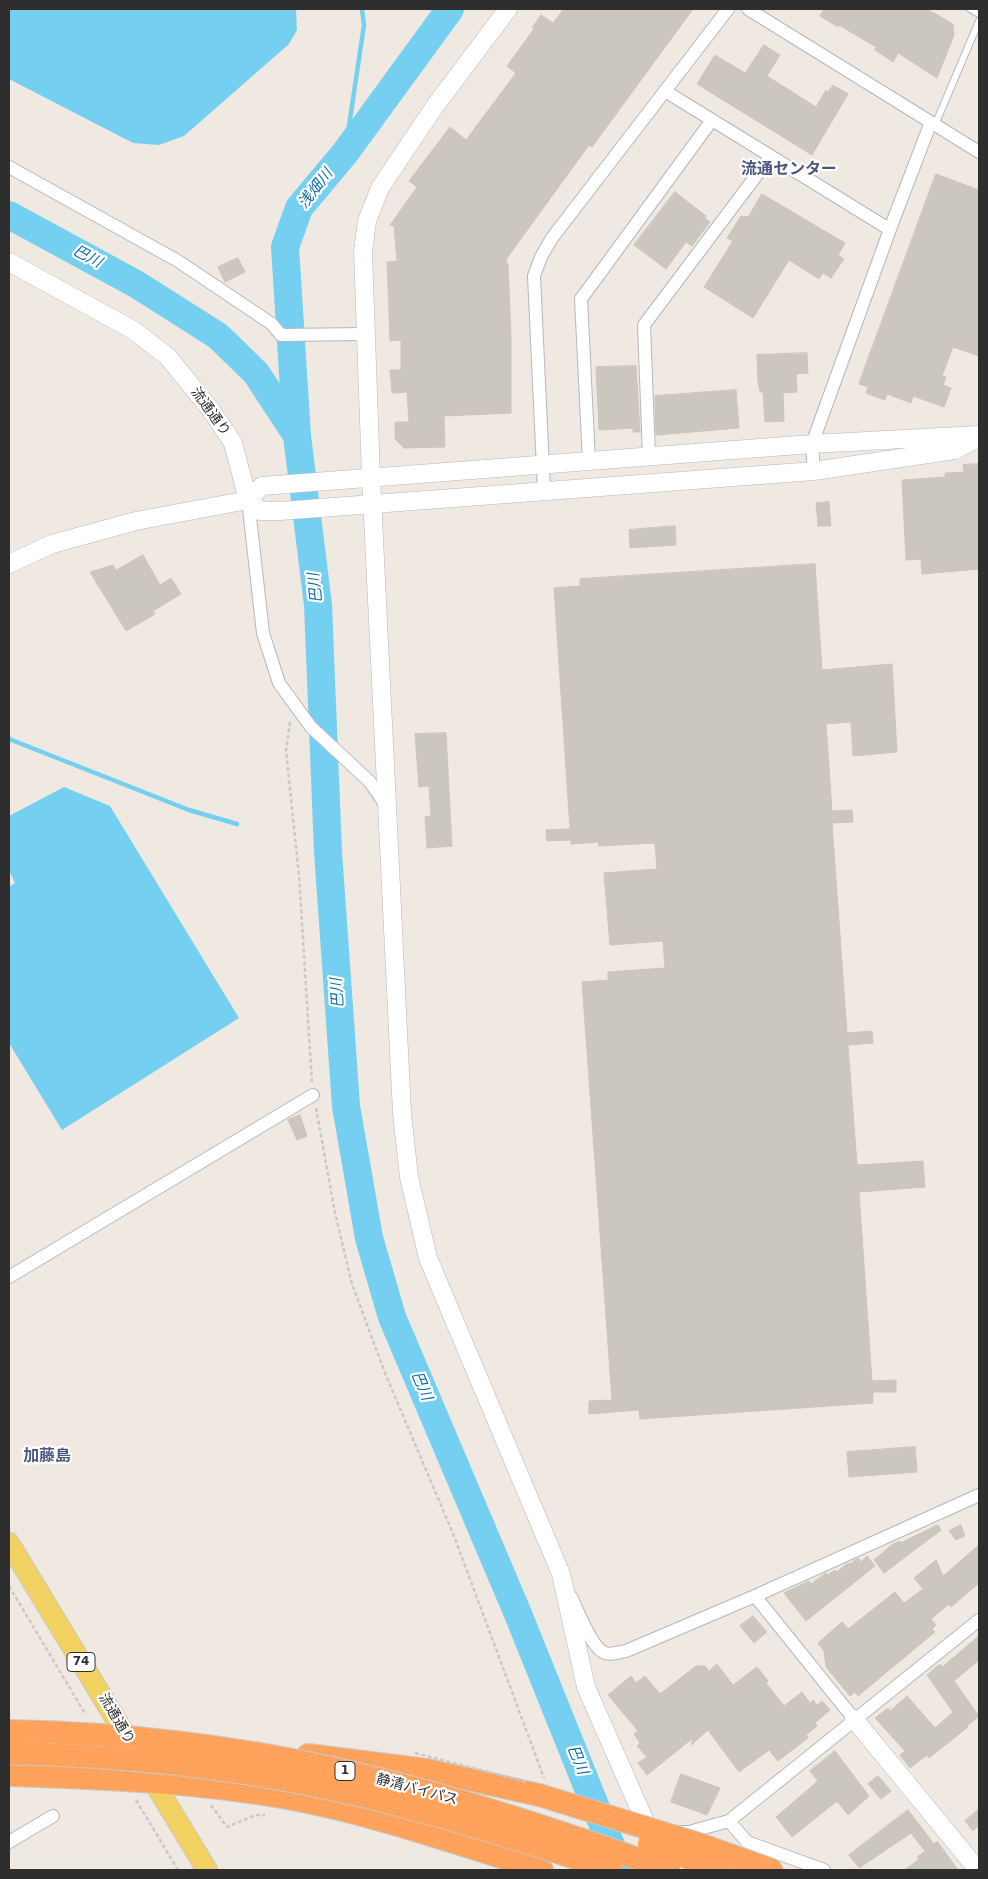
<!DOCTYPE html>
<html>
<head>
<meta charset="utf-8">
<style>
	body { margin:0 }
	#map { position:relative; width:988px; height:1879px; overflow:hidden; background:#efe9e1; font-family:"DejaVu Sans",sans-serif }
	canvas { display:block }
	.frame { position:absolute; inset:0; border:10px solid #2e2e2e; pointer-events:none }
</style>
</head>
<body>
<div id="map">
<canvas width="988" height="1879"></canvas>
<div class="frame"></div>
</div>
<script>
const g = document.querySelector('canvas').getContext('2d');
g.lineJoin = 'round';
function paint(path, color) { g.fillStyle = color; g.fill(path, 'evenodd'); }
function strokePath(path, color, width, dash) { g.strokeStyle = color; g.lineWidth = width; g.lineCap = dash ? 'butt' : 'round'; g.setLineDash(dash || []); g.stroke(path); }
function label(font, color, halo, rows, align = 'center') {
  g.font = font + ' "DejaVu Sans","Noto Sans JP",sans-serif'; g.lineWidth = 4.5; g.setLineDash([]); g.textBaseline = 'middle'; g.strokeStyle = halo; g.fillStyle = color; for (const [text, x, y, turn = 0] of rows) {
    g.save(); g.translate(x, y); g.rotate((+turn || 0) * Math.PI / 180); g.textAlign = isNaN(turn) ? turn : align; if (halo) g.strokeText(text, 0, 0); g.fillText(text, 0, 0); g.restore();
  }
}
const water = new Path2D(`
	M9,9H296L297,30L289,44L184,136L159,145L133,143L9,79Z
	M64,787L110,806L239,1018L62,1130L9,1043V887L15,883L9,870V816Z`);
const stream = new Path2D(`
	M345,153L364,25L362,9
	M9,739L189,810L237,824`);
const river = new Path2D(`
	M450,9L345,153L299,208L285,247L297,436L318,605L328,852L346,1106L369,1238L392,1317L518,1614L621,1870
	M9,215L136,284L218,336L256,373L296,434`);
const building = new Path2D(`
	M564,9H693L592,147L589,145L507,258L506,263L508,264L511,335V413L444,416L445,447L404,448L395,439V422H409L407,392L392,393L390,370H401V340L390,341L387,262L397,261L394,226L390,225L417,187L409,181L450,127L466,140L516,73L507,66L534,29L532,28L541,15L553,23Z
	M825,9H927L953,24L954,35L937,78L898,53L893,62L875,50L876,47L839,25L838,27L820,16Z
	M764,45L780,55L767,76L816,107L826,90L828,92L833,85L848,94L812,155L697,84L715,55L745,73Z
	M936,174L979,190V356L953,347L942,376L946,377L943,385L951,388L944,407L913,396L911,403L887,394L885,400L866,393L868,387L859,384Z
	M675,192L706,216L705,218L710,222L692,246L686,242L666,269L634,245Z
	M762,194L845,243L838,255L844,259L831,278L823,273L819,279L789,260L753,318L704,287L733,241L727,238L741,216L748,217Z
	M238,258L245,272L225,282L218,267Z
	M807,353L808,373L796,374L797,392L783,393L784,421L765,422L763,392H760L758,381L757,355Z
	M636,366L640,432H633V428L599,430L596,367Z
	M736,390L739,428L656,435L655,396Z
	M979,464V569L922,574L921,559L906,560L902,480L945,477V473L964,472L963,465Z
	M829,502L831,526H818L816,503Z
	M675,526L676,545L630,548L629,530Z
	M143,555L160,585L171,578L181,594L153,611L155,614L126,631L90,572L113,565L116,570Z
	M815,564L822,670L892,664L897,752L853,756L851,722L826,724L832,811L852,810L853,822L832,823L847,1033L872,1031L873,1043L848,1045L857,1165L923,1161L925,1187L859,1192L872,1381L896,1380V1392H873V1403L640,1419L639,1410L589,1414V1401L612,1400L582,982L608,980V972L665,968L663,941L610,945L604,873L657,869L655,843L599,846L598,842L571,844V840L547,841L546,830L570,829L554,588L580,586V579Z
	M446,733L452,846L427,848L425,817L431,816L429,786L419,787L415,734Z
	M300,1115L307,1136L297,1140L288,1120Z
	M915,1447L917,1472L849,1477L847,1452Z
	M938,1525L941,1530L884,1573L874,1560L893,1544L900,1541V1543Z
	M961,1525L965,1536L956,1540L949,1531Z
	M979,1545V1583L951,1607L949,1604L931,1619L936,1625L932,1629L935,1632L858,1696L855,1692L850,1696L826,1667L824,1651L818,1643L842,1622L848,1629L895,1592L904,1603L923,1589L914,1578L936,1560L943,1576Z
	M867,1556L875,1566L806,1621L784,1593L809,1581L811,1584L826,1573L828,1575L835,1570L837,1572L848,1563L850,1564L858,1558L861,1562Z
	M753,1616L767,1632L754,1643L740,1626Z
	M979,1636V1660L954,1681L979,1716L967,1726L968,1727L929,1758L927,1755L910,1768L900,1755L905,1751L875,1718L888,1708L890,1711L907,1696L935,1728L953,1712L927,1675L940,1664L942,1667Z
	M717,1664L733,1685L757,1667L768,1681L766,1683L784,1706L802,1692L810,1703L813,1700L817,1705L822,1701L830,1710L815,1723L817,1726L806,1735L808,1738L778,1761L769,1750L739,1772L708,1730L691,1745L693,1738L647,1775L638,1763L647,1757L637,1746L640,1743L634,1734L638,1731L608,1695L631,1676L636,1683L645,1676L660,1694L696,1666H705L709,1671Z
	M835,1751L869,1796L848,1815L837,1801L792,1837L776,1817L818,1781L810,1771Z
	M681,1774L720,1788L707,1815L671,1802Z
	M878,1776L891,1791L881,1799L868,1784Z
	M979,1809V1825L973,1831L965,1821Z
	M908,1810L934,1844L937,1841L958,1870H905L919,1859L917,1857L925,1851L911,1833L859,1868L849,1855Z`);
const path = new Path2D(`
	M290,722L286,751L299,875L312,1083
	M316,1108L335,1213L352,1284L385,1373L454,1536L544,1778
	M9,1586L86,1715
	M136,1800L178,1870
	M211,1805L227,1827L256,1815H265`);
const lane = new Path2D(`
	M970,9L979,14
	M935,125L979,21`);
const street = new Path2D(`
	M748,9L979,152
	M665,91L889,229
	M9,167L178,261L272,324L281,335L365,334
	M649,456L644,325L771,156
	M589,461L581,299L712,120
	M814,471L812,444L893,221L931,122
	M544,490L534,276L541,257L552,238L728,9
	M248,500L263,633L279,683L311,727L370,782L387,807
	M9,1277L313,1095
	M755,1596L854,1719
	M571,1597C578,1610 590,1645 603,1652C609,1656 619,1652 626,1651L755,1596L979,1495
	M729,1821L979,1620
	M679,1832H689L729,1821L747,1842L824,1870
	M9,1842L53,1816`);
const secondary = new Path2D(`
	M508,9L435,106L380,188L367,221L363,252L371,477L402,1113L409,1177L428,1258L561,1574L586,1687L651,1835
	M9,262L133,330L168,357L211,410L233,443L248,500
	M248,500L260,511H280L814,471L955,450L979,437
	M248,500L262,486L812,444L978,435
	M9,564L52,544L136,521L248,500
	M854,1719L978,1870`);
const primary = new Path2D(`
	M9,1543L207,1870`);
const highway = new Path2D(`
	M308,1755L427,1770L539,1795
	M9,1775C102,1778 195,1782 287,1798C374,1814 458,1844 542,1870`);
const pathBridge = new Path2D(`
	M415,1753L527,1782`);
const highwayBridge = new Path2D(`
	M9,1731C118,1733 229,1745 336,1769C449,1794 560,1831 669,1870
	M9,1753C139,1756 271,1771 398,1805C470,1824 541,1846 611,1870
	M539,1795L702,1845L772,1870
	M649,1844L723,1870`);
const shields = [
	[81,1662,28],
	[345,1771,20]
];
const shieldNames = [
	["74",81,1662],
	["1",345,1771]
];
const streetNames = [
	["流通通り",210,412,54],
	["流通通り",116,1719,59],
	["静清バイパス",417,1790,15]
];
const waterNames = [
	["浅畑川",316,189,-52],
	["巴川",87,257,28],
	["巴川",316,588,-96],
	["巴川",338,993,-94],
	["巴川",421,1386,67],
	["巴川",577,1760,68]
];
const quarterNames = [
	["流通センター",789,170],
	["加藤島",47,1457]
];
paint(water, '#75cff0');
strokePath(stream, '#75cff0', 4.5);
strokePath(river, '#75cff0', 28);
paint(building, '#cbc7bf');
strokePath(building, '#cbc5ba', 1);
strokePath(lane, '#b4b7c1', 8);
strokePath(street, '#b4b7c1', 14);
strokePath(secondary, '#b4b7c1', 19);
strokePath(primary, '#c9c9c9', 22);
strokePath(highway, '#c9c9c9', 24);
strokePath(path, '#c9c9c9', 2.5, [4, 2.5]);
strokePath(lane, '#fff', 6);
strokePath(street, '#fff', 12);
strokePath(secondary, '#fff', 18);
strokePath(primary, '#f2d163', 20);
strokePath(highway, '#ffa35c', 22);
strokePath(highwayBridge, '#c9c9c9', 24, []);
strokePath(pathBridge, '#c9c9c9', 2.5, [4, 2.5]);
strokePath(highwayBridge, '#ffa35c', 22);
for (const [x, y, w] of shields) { const box = new Path2D(); box.roundRect(x - w / 2, y - 9.5, w, 19, 4); g.fillStyle = '#fff'; g.fill(box); strokePath(box, '#2e2e2e', 1); }
label('bold 12px', '#2e2e2e', null, shieldNames);
label('14px', '#2e2e2e', '#fff', streetNames);
label('italic 15px', '#0d6fa3', '#fff', waterNames);
label('bold 16px', '#4d5680', '#fff', quarterNames);
</script>
</body>
</html>
